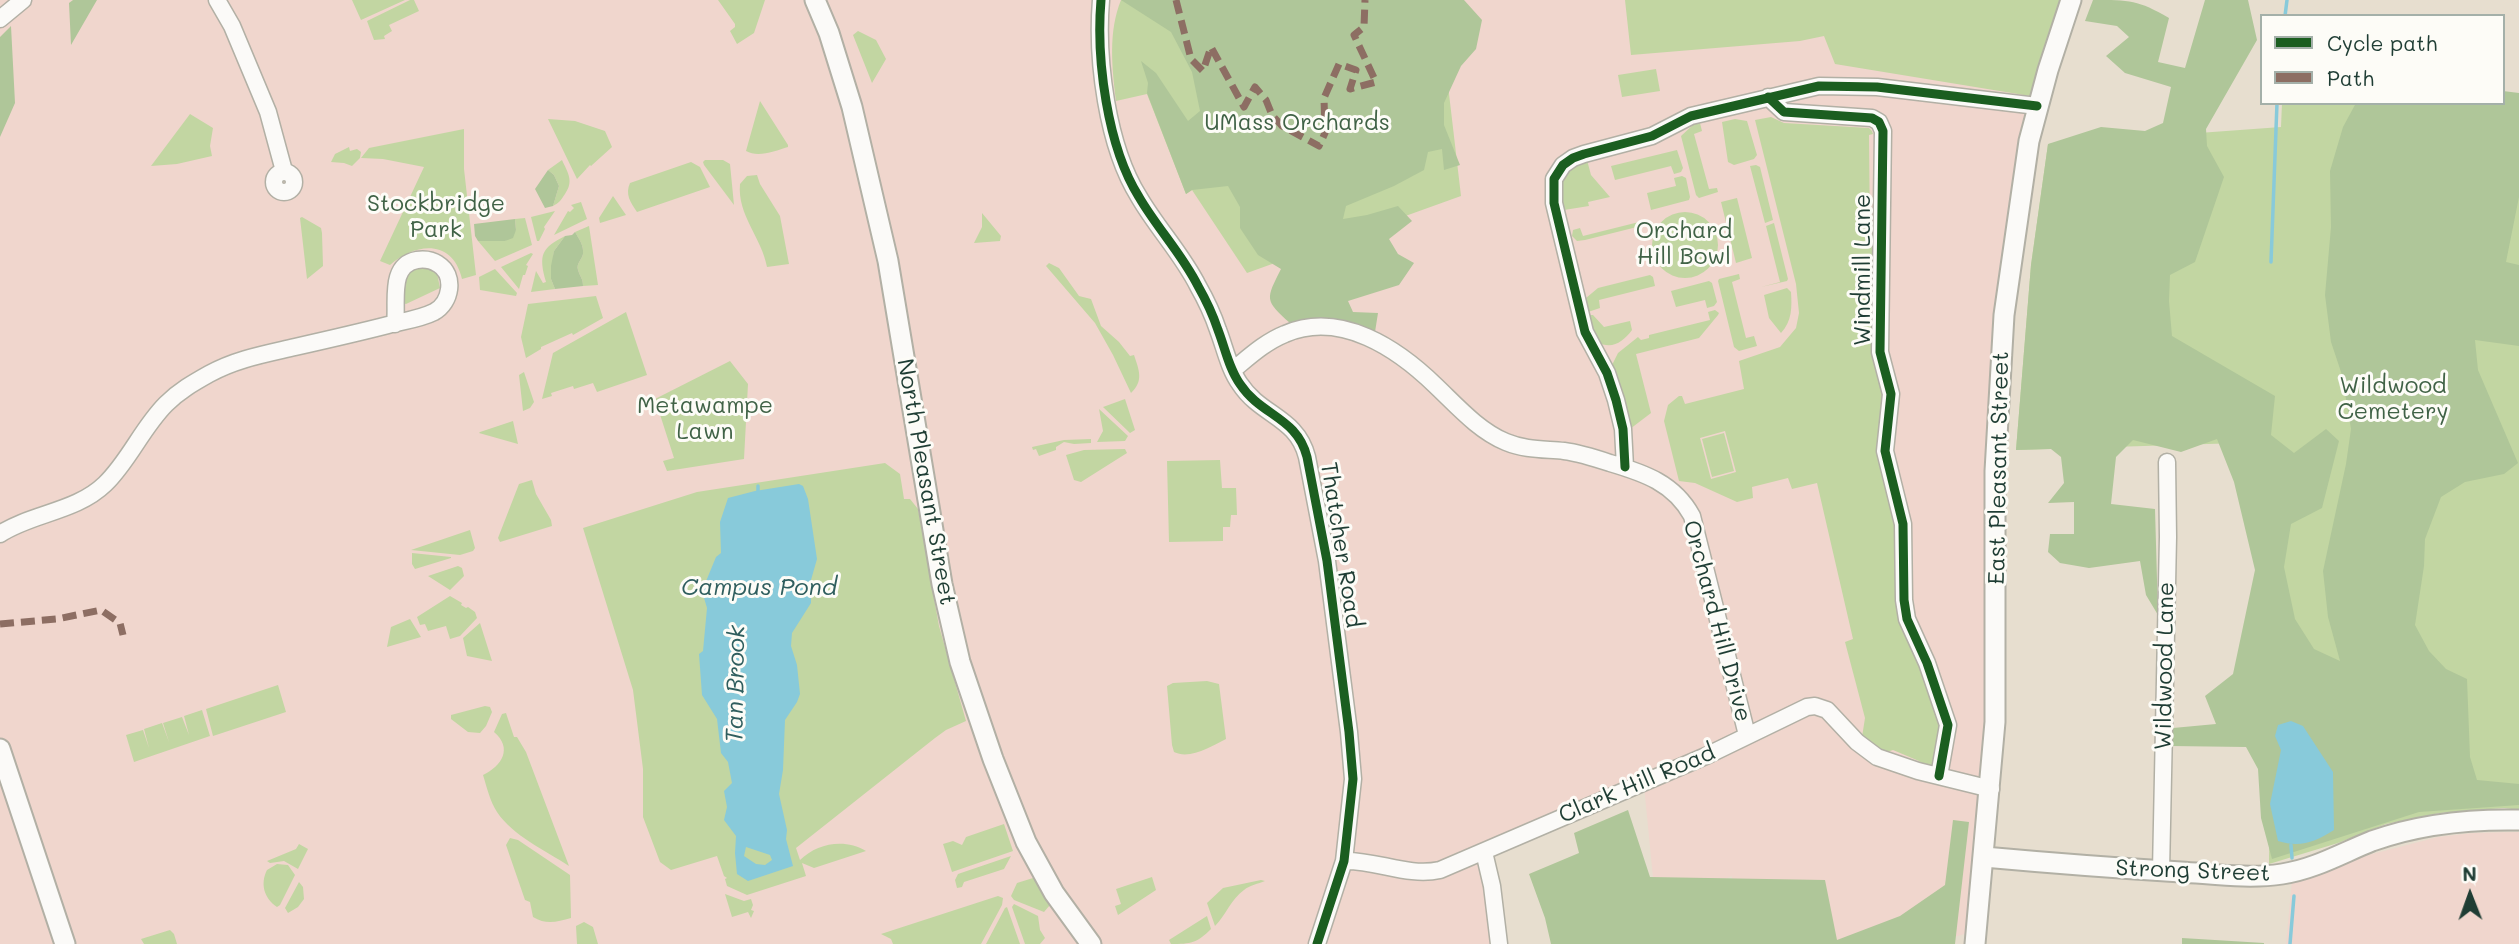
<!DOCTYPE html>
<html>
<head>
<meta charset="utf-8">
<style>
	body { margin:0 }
	#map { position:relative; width:2519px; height:944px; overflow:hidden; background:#e7decf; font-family:Mali,sans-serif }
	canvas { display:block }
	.legend { position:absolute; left:2260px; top:14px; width:245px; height:91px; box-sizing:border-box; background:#fdfcf7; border:2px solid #a4b0a9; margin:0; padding:9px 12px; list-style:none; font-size:21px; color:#1f3d34 }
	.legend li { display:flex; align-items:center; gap:14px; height:35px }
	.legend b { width:35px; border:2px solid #a4b0a9 }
	.north { position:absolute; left:2435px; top:860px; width:70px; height:70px; -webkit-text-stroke:5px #fdfcf7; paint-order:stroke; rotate:359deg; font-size:19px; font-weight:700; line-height:28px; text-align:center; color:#1f3d34 }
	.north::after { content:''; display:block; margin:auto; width:24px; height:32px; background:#1f3d34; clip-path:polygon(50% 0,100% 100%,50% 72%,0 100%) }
</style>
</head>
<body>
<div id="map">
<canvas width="2519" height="944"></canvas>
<ul class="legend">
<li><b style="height:9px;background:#1b5e20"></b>Cycle path</li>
<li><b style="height:9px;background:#8d6e63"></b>Path</li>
</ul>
<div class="north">N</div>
</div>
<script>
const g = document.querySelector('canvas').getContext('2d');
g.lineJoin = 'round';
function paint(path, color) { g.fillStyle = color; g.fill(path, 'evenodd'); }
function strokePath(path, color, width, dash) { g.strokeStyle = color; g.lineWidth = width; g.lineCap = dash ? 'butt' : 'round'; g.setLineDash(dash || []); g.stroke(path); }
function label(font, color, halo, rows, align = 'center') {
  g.font = font + ' Mali,sans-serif'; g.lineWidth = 6; g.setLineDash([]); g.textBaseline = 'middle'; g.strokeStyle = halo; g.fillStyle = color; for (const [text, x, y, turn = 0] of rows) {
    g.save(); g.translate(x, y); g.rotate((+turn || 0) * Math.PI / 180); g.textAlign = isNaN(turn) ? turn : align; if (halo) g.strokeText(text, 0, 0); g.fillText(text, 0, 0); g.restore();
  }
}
const built = new Path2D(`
	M0,0H2061L2024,118L2001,274L1987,708L1968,933L1930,944H1734L1732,876L1656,909L1643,775L1480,846L1493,944H0Z
	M2519,832V944H2286L2292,881L2330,865L2438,837L2473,833Z`);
const green = new Path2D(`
	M352,0H405L361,20Z
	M410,0H414L419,11L389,25L392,31L384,36L385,39L374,40L367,21Z
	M718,0H765L754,33L737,44L730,31L735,27V24Z
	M1121,0H1438L1461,196L1247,273L1192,190L1186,194L1147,94L1116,101C1112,68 1108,32 1121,0Z
	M1625,0H2061L2030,96L1835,64L1824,36L1800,41L1631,55Z
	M858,31L876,40L886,59L872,83L853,35Z
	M1656,69L1660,91L1622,97L1618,75Z
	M760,101L788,145V147C775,151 758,158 746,151Z
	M2519,101V810L2504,808L2440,813L2386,824L2338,843L2269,864L2272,442L2016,450L2031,265L2048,144L2281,127L2282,103Z
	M190,114L213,128L210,146L212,156L177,164L151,166Z
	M1771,117L1784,123L1869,128L1872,131L1873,134L1869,135L1870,237H1878L1887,397L1899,517L1900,602L1943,724L1936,765L1932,767L1924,766L1919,761L1893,750C1881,755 1871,744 1862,737L1865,718L1845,642L1853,639L1817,483L1792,489L1788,478L1752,487L1753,498L1737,502L1695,483L1679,481L1664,421L1668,405L1679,396H1682L1685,404L1744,389L1739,361L1780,347L1796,328L1799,313L1796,284L1755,120ZM1725,431L1736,472L1711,479L1700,438Z
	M548,119L575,121L605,131L612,147L591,166L590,165L577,179Z
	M1735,119L1747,121L1757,155L1754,159L1734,165L1728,162L1722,122Z
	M1700,123L1702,131L1694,134L1709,189L1717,188L1718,192L1699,198L1696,195L1681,136L1694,124Z
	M464,129V169L476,275L462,279C453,239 416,242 390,265L380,261L424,167L383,159L361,158L369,148Z
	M349,147L350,151L357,149L361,152L360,158L352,166L344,163L331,162L335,154Z
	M1677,150L1683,168L1681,172L1674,174L1671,166L1615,180L1611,166Z
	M562,160C568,173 574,181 565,194C561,200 559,203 553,206L559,186L554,175L548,170Z
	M705,160H723L730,164L734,205L704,165L703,162Z
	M1587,160L1591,175L1610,197L1588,202L1589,206L1564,210C1559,184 1560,170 1587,160Z
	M691,162L700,167L710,187L637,212C630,202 625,194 630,183Z
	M1756,165L1760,167L1773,220L1765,223L1750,166Z
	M757,175L760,184L780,216L789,264L767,267C762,238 737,215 740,184L747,176Z
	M1682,176L1686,178L1690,197L1689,200L1651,210L1647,193L1676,186L1674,178Z
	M613,196L626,215L600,223L599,218Z
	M1737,198L1752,258L1736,263L1721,202Z
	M581,202L587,219L554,235L568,211L570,212L574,208L571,205Z
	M555,211L544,227L545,229L539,241H537L531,217Z
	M1652 245a33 33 0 1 1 66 0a33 33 0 1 1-66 0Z
	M982,213L1001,236L1000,241L974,243L982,227Z
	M302,217L321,228L322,233L323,266L307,279L300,218Z
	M525,218L532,245L495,261L478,241H505L516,230L515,219Z
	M1639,222L1637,227L1585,240L1577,241L1572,236L1573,230L1580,228L1583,236Z
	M1774,223L1788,279L1787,281L1761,287L1780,282L1766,226Z
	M589,226L598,285L583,286C583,278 580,277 578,270C576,263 582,260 583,254C584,245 579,239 575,232Z
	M565,236L554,251L551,279L555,289L531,292L536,271L543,283L546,282C538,254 542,248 565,236Z
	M531,253L533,254L526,265L528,266L525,275H523L519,289L501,267Z
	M1049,263L1059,268L1079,296L1091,299L1101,326L1119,342L1130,356L1134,355C1139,370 1144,381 1131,393L1113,355L1095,323L1046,266Z
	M425,266L437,273L440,288L406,304L403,303L404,280L412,269Z
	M495,269L517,293L516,296L480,290L479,277Z
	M1739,274L1740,279L1732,282L1746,338L1754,336L1757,346L1739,351L1734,347L1718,281L1719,279Z
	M1650,275L1653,277L1655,286L1599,300L1600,308L1588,312L1586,298L1598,288Z
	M1709,281L1712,283L1717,302L1714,306L1707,308L1705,300L1676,307L1671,291Z
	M1787,288L1791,292C1792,308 1792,321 1781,333L1769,318L1764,295Z
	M596,296L603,318L573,335L572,333L541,347V349L526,358L521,337L528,304Z
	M1715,310L1719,313L1718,315L1699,338L1636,354L1651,413L1630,429L1612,365L1618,353L1638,337L1641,340L1649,338V335L1710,320L1708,312Z
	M626,312L647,375L597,392L593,383L574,389L573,386L551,393L552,396L542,399L553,353Z
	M1589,315H1593L1604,327L1630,321L1632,330C1623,342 1612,350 1597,342Z
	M730,361L748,384L744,459L667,471L663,461L674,458L655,399Z
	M524,372L534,402L530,408L523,411L519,375Z
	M1125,399L1135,430L1130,433L1103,407Z
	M1099,409L1128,436L1125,441L1097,442L1103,431Z
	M513,421L518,444L479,433L480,432Z
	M1724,433L1734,471L1712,477L1702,439Z
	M1091,439V443L1074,444L1064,442L1056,447V450L1039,456L1036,449L1033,450L1032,447L1064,440Z
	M1125,449L1127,453L1081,482L1074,480L1066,455L1084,450Z
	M1220,460L1222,488H1236L1237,515H1231L1230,527H1223V541L1169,542L1167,461Z
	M885,463L900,474L904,499H910L918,509L939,626L966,721L946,730L935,738L796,848L800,860C817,843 845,838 866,851L814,868L802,863L806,876L747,895L727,886L725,879L727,878L724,876L717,856L671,870L660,862L643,817V769L633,690L583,528L697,492Z
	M532,480L536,494L551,520L552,526L500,542L498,538L519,484Z
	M470,530L475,548L473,551L460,555L411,550Z
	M412,553L451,557V558L415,569L412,564Z
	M458,566L462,568L464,576L450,590L428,576Z
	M450,596L462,603L461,605L466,608L468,607L475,612L477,618L460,636L450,639L446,626L428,631L425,624L420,625L417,617Z
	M410,619L421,637L387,647L391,627Z
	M480,623L492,661L467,656L463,638Z
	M1207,681L1219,684L1226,739C1212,746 1190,760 1174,752L1172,745L1167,686L1173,683Z
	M278,685L286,712L213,736L206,709Z
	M485,706L490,707L492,712L486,726L480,733L468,732L451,719V715Z
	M202,710L210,736L134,762L126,735L143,730L149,748L144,729L162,723L169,742L163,723L182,717L189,735L184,716Z
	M506,713L514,737H517L526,752L569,866C545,850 513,836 497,812C490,801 487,788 483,775C502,766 513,748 494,732L502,714Z
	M1004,824L1013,851L952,872L943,844L953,841L962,845L966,837Z
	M510,838L518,840L570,875L571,918C557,922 546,925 533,917L530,902L525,900L506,845Z
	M299,844L308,849L298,869L284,861L270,863L267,861L296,849Z
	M1011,856L1004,869L964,882L962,887L957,888L955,880L958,874Z
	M277,864L288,865L295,875L280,905L277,907C264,898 260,884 267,870Z
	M1152,877L1156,890L1118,915L1115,906L1121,904L1116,889Z
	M1033,878L1050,905L1044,912L1014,900L1011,896L1017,883Z
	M1261,880L1265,881C1258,884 1250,885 1244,890C1231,899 1226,915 1215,926L1207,903L1223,888Z
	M299,882L303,887L304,899L298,907L288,913L285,908Z
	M725,894L744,901L751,899L753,905L751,910L754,911L751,918L748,912L732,917Z
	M998,896L1003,898L1002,905L981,944H893L891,939L881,934Z
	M1014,904L1038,916L1040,930L1045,938L1040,944H1025L1012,907Z
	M1007,907L1020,944H986L1005,908Z
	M1207,916L1211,929C1197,943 1191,944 1171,944L1169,940Z
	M584,922L593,927L598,944H577L576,926Z
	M170,930L174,934L177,944H144L141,939Z`);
const forest = new Path2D(`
	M73,0H97L71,45L69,3Z
	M1121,0H1464L1482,20L1476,49L1461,66L1444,103V125L1460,165L1444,170L1442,149L1428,152L1424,170L1394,186L1346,206L1343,219L1367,215L1398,206L1412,221L1389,239L1398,254L1414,263L1399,285L1348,301L1353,312L1378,313L1375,332L1327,318L1290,323C1264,300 1266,299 1281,269L1258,255L1240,228V207L1228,186L1192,190L1186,194L1147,93L1148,83L1141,61L1156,73L1188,121L1200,111L1192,72L1171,32Z
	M2093,0C2130,0 2138,0 2169,18L2158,62L2185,68L2205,0H2248L2257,40L2206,129L2207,146L2224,177L2195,262L2170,275L2169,301L2172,336L2275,396L2271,435L2294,453L2326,429L2339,441L2322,508L2291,524L2284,567L2295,619L2314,649L2340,661L2328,617L2323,571L2346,464L2351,429L2342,375L2331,342L2325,295L2331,227L2330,171L2343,127L2356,103H2503V91L2519,93V197L2506,262L2519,265V346L2475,340L2478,370L2518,463L2504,474L2465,482L2441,497L2425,539L2424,566L2415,625L2429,651L2446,669L2467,679L2470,757L2477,780L2519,784V805L2419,812L2272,859L2261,818L2258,769L2246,747L2171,746L2173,728L2216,724L2205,696L2233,674L2255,570L2234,482L2217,439L2181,452L2133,440L2116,457L2111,504L2155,509L2158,615L2146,595L2140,561L2089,568L2060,563L2048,552L2050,534H2074V502L2048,503L2064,483L2061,457L2051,449L2016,450L2031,265L2048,144L2101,127L2145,131L2163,123L2171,87L2125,73L2106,56L2129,37L2117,26L2085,21Z
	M11,26L15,103L0,137V37Z
	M548,170L554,175L559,186L553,206L545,208L535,189Z
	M515,219L516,230L513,238L505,241H478L475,236L474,224Z
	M575,232C579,239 584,245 583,254C582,260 576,263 578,270C580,277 583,278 583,286L555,289L551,279V266L554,251L565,236L572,235Z
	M1628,810L1650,877L1825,880L1837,940L1900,916L1945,885L1953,820L1969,822L1955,944H1551L1545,918L1529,874L1579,853L1574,833Z
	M2182,938L2264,943V944H2182Z`);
const water = new Path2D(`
	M799,484L803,486L808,499L817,559L811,580V603L792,633L791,646L797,665L800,694L797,702L785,720L783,770L779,794L787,830L786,839L793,866L748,881L737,874L735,853L736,836L724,820L727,807L724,791L732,783L728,762L721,753L717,719L702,695L699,654L703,651L707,608L702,591L716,557L721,553L720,522L728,498L755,491ZM746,847L770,855L772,860L765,865L756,864L744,856Z
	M2291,721L2303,726L2333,772L2334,830C2315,842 2300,848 2278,841L2270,804L2281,750L2275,736L2278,725Z`);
const stream = new Path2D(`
	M2285,16L2287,0
	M2271,262L2277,103
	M758,496V486
	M2291,845L2292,858
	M2290,944L2294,896`);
const minor = new Path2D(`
	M217,0L232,26L268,112L284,171
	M1101,0C1096,59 1107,146 1139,197C1157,228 1182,254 1198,286C1206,300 1213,315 1218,330C1225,348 1229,369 1240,384C1261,416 1297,417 1307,457L1327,561L1349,732L1353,779L1344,861L1317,944
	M0,19L23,0
	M1768,97L1784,112L1872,118L1879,122L1883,131L1880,352L1891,394L1885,451L1903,524L1904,600L1907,619L1927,663L1948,725L1939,776
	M274 182a10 10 0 1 1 20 0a10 10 0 1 1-20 0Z
	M1233,370C1249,357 1265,342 1285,334C1341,310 1398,349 1436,386C1457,406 1479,431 1506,442C1525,450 1544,449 1564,451C1580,453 1595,458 1610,463C1644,473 1674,483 1692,516L1747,735
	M1625,467L1623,429L1616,400L1607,373L1585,332L1554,203V179L1563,165L1573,158L1584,154L1652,136L1691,116L1819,86L1877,87L2037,106
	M0,534C32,513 76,512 105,484C129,461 142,428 166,404C179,391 193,383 209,374C236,359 265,354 295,347C326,340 357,333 388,325C403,321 420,319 434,312C451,303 456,275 438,264C432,260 424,259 417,260C388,265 398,303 395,324
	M1484,852L1492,886L1499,944
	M1344,861C1377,860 1407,877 1440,870L1708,755L1807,707L1815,706L1827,710L1857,742L1877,757L1918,771L1991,789
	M2161,871L2168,537L2167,462`);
const major = new Path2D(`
	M815,0L829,33L852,107L888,261L942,584L960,662L993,759L1026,842L1054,893L1091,944
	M0,749L65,944
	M1984,857C2050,863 2115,868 2181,872C2214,874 2249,879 2282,874C2315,869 2342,853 2372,841C2419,824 2469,819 2519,820
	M1975,944L1995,722V471L2004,315L2029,141L2048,70L2071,0`);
const quiet = new Path2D(`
	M1176,0L1191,59L1203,71L1211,47L1244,107L1255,87L1266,100L1272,115L1282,126L1319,146L1325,133L1324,98L1339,64L1356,70L1350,89L1376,82L1354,35L1364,27L1365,0
	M0,624L57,619L101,610L120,623L123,635`);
const cycleway = new Path2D(`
	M1101,0C1096,59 1107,146 1139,197C1157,228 1182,254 1198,286C1206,300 1213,315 1218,330C1225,348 1229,369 1240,384C1261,416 1297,417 1307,457L1327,561L1349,732L1353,779L1344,861L1317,944
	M1768,97L1784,112L1872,118L1879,122L1883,131L1880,352L1891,394L1885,451L1903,524L1904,600L1907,619L1927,663L1948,725L1939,776
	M1625,467L1623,429L1616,400L1607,373L1585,332L1554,203V179L1563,165L1573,158L1584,154L1652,136L1691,116L1819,86L1877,87L2037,106`);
const parkNames = [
	["UMass Orchards",1297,123],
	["Stockbridge",436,204],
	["Park",436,230],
	["Orchard",1684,231],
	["Hill Bowl",1684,257],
	["Wildwood",2393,386],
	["Cemetery",2393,412],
	["Metawampe",705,406],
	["Lawn",705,432]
];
const streetNames = [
	["Windmill Lane",1863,270,-90],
	["East Pleasant Street",1999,468,-89],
	["North Pleasant Street",926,482,80],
	["Thatcher Road",1341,545,81],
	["Orchard Hill Drive",1717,621,75],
	["Wildwood Lane",2165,666,-89],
	["Clark Hill Road",1637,784,-23],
	["Strong Street",2193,871,2]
];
const waterNames = [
	["Campus Pond",759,588],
	["Tan Brook",736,684,-89]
];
paint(built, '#f0d6cd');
paint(green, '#c2d6a2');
paint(forest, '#afc699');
paint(water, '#88cada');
strokePath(stream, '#88cada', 3.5);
strokePath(minor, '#b2b0a5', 19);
strokePath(major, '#b2b0a5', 23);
strokePath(minor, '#fbfaf8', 16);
strokePath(major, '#fbfaf8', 19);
strokePath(quiet, '#8d6e63', 7, [14, 7]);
strokePath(cycleway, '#1b5e20', 9);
label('23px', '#406246', '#fdfcf7', parkNames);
label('23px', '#1f3d34', '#fdfcf7', streetNames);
label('italic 24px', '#2f5e5e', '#fdfcf7', waterNames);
</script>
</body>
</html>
